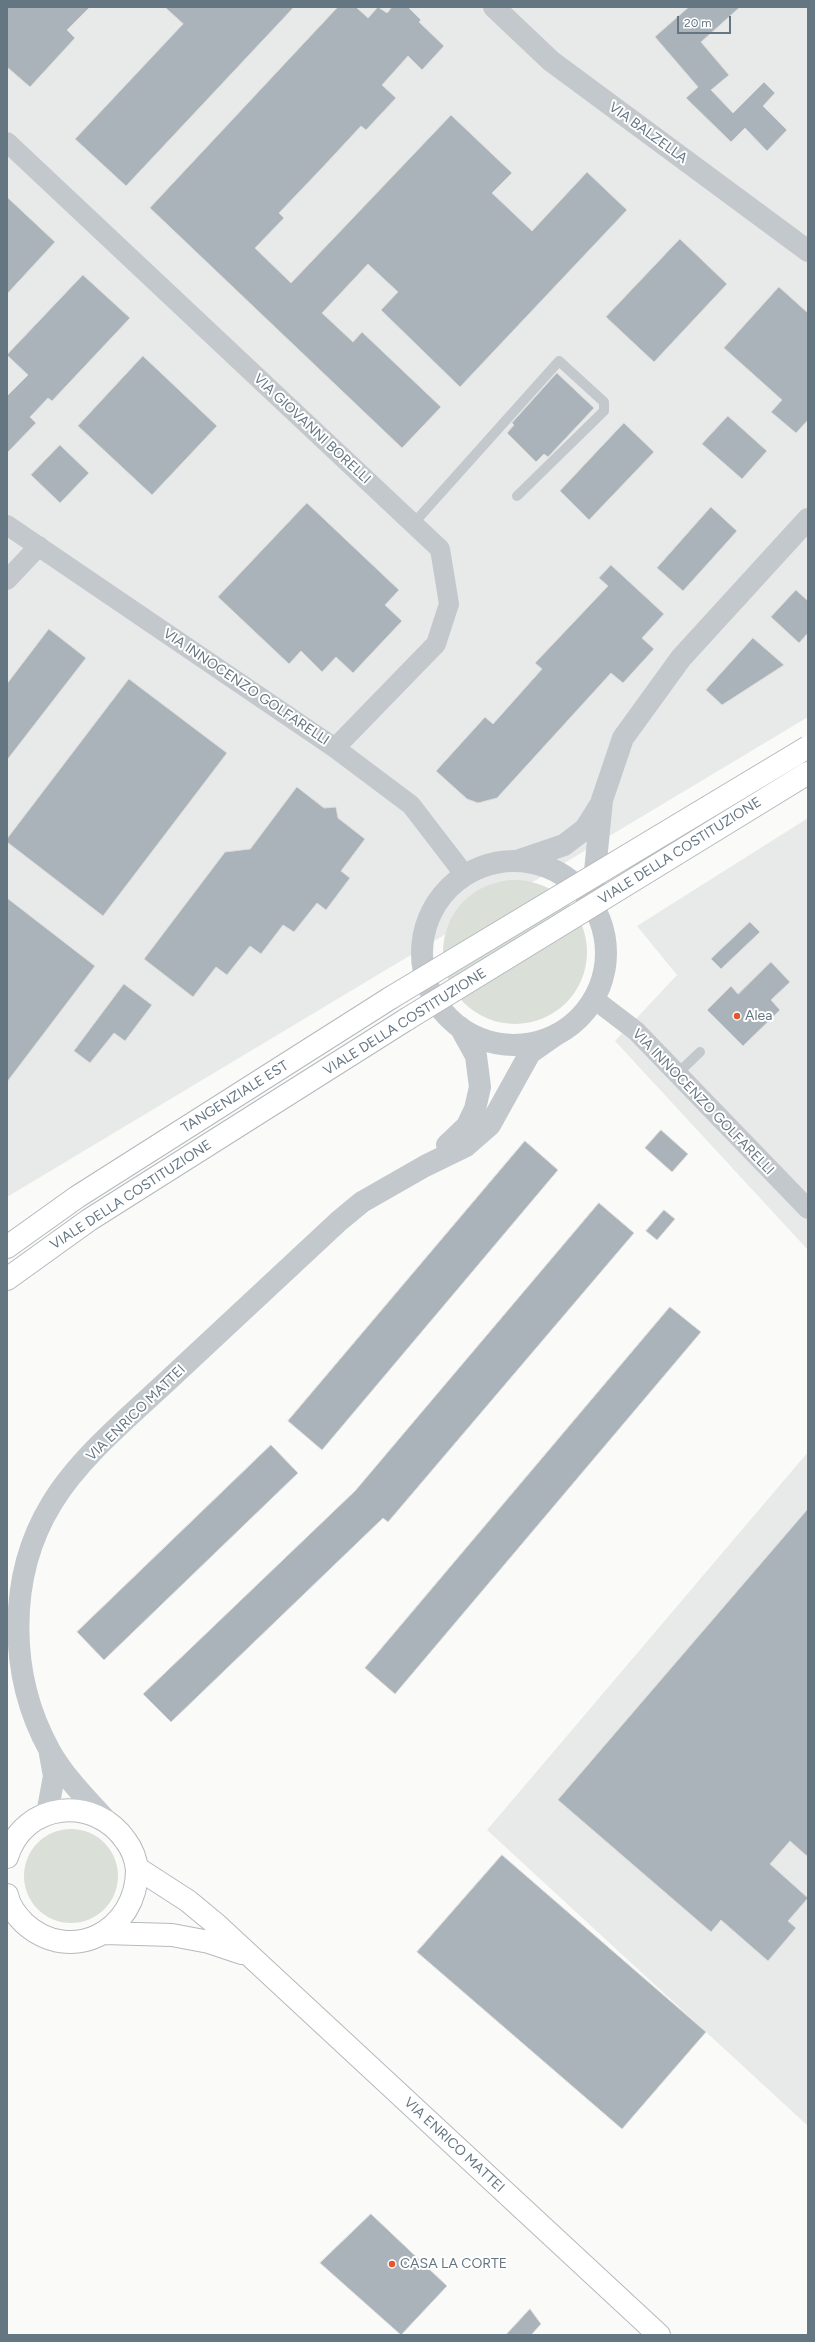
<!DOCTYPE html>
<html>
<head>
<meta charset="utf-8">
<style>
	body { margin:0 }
	#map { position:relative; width:815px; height:2342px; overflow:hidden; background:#fafaf8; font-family:Figtree,sans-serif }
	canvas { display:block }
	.frame { position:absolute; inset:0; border:8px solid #657683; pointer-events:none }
	.scale { position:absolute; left:677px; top:16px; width:54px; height:18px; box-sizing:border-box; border:2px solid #657683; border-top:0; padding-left:5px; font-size:12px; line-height:14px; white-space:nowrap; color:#657683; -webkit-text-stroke:3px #fff; paint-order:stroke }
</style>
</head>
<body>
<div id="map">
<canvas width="815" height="2342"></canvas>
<div class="frame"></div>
<div class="scale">20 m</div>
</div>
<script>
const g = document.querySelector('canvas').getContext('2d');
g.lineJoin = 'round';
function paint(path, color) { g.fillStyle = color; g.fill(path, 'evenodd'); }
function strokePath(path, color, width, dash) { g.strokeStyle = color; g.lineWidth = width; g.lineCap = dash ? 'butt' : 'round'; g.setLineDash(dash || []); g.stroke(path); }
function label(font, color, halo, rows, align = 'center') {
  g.font = font + ' Figtree,sans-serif'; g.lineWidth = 4; g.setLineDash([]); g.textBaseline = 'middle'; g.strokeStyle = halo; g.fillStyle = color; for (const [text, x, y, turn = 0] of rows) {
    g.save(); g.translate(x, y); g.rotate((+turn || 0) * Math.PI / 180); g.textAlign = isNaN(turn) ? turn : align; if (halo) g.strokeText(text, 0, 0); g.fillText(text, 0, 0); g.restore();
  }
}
const built = new Path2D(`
	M7,7H808V717L7,1197Z
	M808,818V1250L615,1041L677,975L637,926Z
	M808,1452V2126L487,1830Z`);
const green = new Path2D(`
	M443 952a72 72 0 1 1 144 0a72 72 0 1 1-144 0Z
	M24 1876a47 47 0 1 1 94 0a47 47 0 1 1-94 0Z`);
const building = new Path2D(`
	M7,7H90L67,30L75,38L30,87L7,67Z
	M165,7H294L126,186L75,139L183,24Z
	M338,7H356L368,18L378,7L387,13L392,7H408L421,20L419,22L444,46L422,70L408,56L382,85L396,98L366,130L361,126L321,169L279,213L284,218L255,248L291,283L451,115L512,173L492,193L532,231L587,172L627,210L460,387L381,310L398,292L368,264L322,313L353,342L362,332L441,407L402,448L150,208Z
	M689,7H740L701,42L729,75L711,90L733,113L764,82L775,93L763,106L787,130L767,151L745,128L731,142L686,98L698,87L655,37Z
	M7,197L55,242L7,294Z
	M680,239L727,284L654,362L606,317Z
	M83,275L130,318L52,401L48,398L30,417L36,423L7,453V396L28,375L7,355Z
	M779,287L808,313V420L796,433L771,412L782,400L724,348Z
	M143,356L217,426L152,495L78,426Z
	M557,373L594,408L548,457L544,454L536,462L507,433L514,425L512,423Z
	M728,416L767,451L742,479L702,444Z
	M624,423L654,452L589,520L560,491Z
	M60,445L89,473L60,503L31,475Z
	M307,503L399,590L385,605L402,621L353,673L336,657L322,672L301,651L289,664L218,597Z
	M711,507L737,531L683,591L657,568Z
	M611,565L664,614L642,638L654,649L623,683L611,673L497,798L478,803L467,799L436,771L485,717L493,724L542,669L535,663L608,586L599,578Z
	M796,590L808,601V633L799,643L771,617Z
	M49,629L86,658L7,760V684Z
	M753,638L784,665L722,705L706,690Z
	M129,679L227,753L103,916L7,842V839Z
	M297,787L324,808L336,807L338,818L365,839L341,871L350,878L326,910L317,903L294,932L283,925L261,954L250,946L227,975L216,967L193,997L144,959L225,852L250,849Z
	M7,898L95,966L7,1082Z
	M750,922L760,932L721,969L711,959Z
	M771,962L790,982L771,1000L780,1010L743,1046L707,1010L731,986L738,994Z
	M124,984L152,1005L125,1041L114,1033L90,1063L74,1051Z
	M661,1130L688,1154L672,1172L645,1148Z
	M525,1141L558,1170L322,1450L288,1421Z
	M599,1203L634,1233L388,1522L383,1518L171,1722L143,1694L355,1491Z
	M664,1210L675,1219L657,1240L646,1231Z
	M670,1307L701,1332L395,1694L365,1668Z
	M271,1445L298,1473L104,1660L77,1632Z
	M808,1509V1857L790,1841L770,1864L808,1898L788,1921L796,1928L768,1961L721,1920L711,1932L558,1800Z
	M502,1855L706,2032L622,2129L417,1952Z
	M371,2214L447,2286L401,2335L320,2263Z
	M530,2309L541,2324L531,2335H506Z`);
const service = new Path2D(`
	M413,524L559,361L604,402V411L517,496
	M676,1075L700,1052`);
const minor = new Path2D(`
	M7,142L440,549L449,604L436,644L335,748
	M7,525L335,748L411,805L464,874
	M7,580L39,546
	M594,999L636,1031L808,1209`);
const tertiary = new Path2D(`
	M494,7L551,61L808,251
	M520,860L564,845L585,829L600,805
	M422 953a92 92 0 1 1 184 0a92 92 0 1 1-184 0Z
	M593,892L602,800L623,738L681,658L808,519
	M447,1145L467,1126L475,1109L480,1087L476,1056L460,1027
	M47,1814L54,1776L50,1754
	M104,1818C85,1797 64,1776 50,1751C8,1676 7,1576 52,1503C81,1455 136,1411 177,1372C231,1322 285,1271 339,1221L362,1202L425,1166L466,1146L490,1125L530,1053L557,1034`);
const primary = new Path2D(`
	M7,1857C24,1801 95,1795 126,1841C132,1849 136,1860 137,1870C137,1931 71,1966 24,1923C17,1916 9,1905 7,1895
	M137,1868L188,1901L217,1925L659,2335
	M104,1933L172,1935L209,1942L242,1953`);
const trunk = new Path2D(`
	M7,1247L77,1197L392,997
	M7,1279L89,1220L407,1019`);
const trunkBridge = new Path2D(`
	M392,997L808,747
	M407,1019L808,773`);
const markers = [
	[737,1016,4,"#e4572e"],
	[392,2264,4,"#e4572e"]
];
const streetNames = [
	["VIA BALZELLA",648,133,36],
	["VIA GIOVANNI BORELLI",312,429,43],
	["VIA INNOCENZO GOLFARELLI",246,687,34],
	["VIALE DELLA COSTITUZIONE",680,851,-32],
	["VIALE DELLA COSTITUZIONE",405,1022,-32],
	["TANGENZIALE EST",235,1097,-32],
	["VIA INNOCENZO GOLFARELLI",703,1102,46],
	["VIALE DELLA COSTITUZIONE",131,1195,-33],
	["VIA ENRICO MATTEI",136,1413,-44],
	["VIA ENRICO MATTEI",454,2145,43]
];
const poiNames = [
	["Alea",745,1016],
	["CASA LA CORTE",400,2264]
];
paint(built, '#e8e9e9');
paint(green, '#dadfd7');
paint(building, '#aab3b9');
strokePath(building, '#dcdcda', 1);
strokePath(primary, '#b5babe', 24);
strokePath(trunk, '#b4b9bd', 24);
strokePath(service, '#c3c8cc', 10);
strokePath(minor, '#c3c8cc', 20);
strokePath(tertiary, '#c3c8cc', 22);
strokePath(primary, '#fff', 22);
strokePath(trunk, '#fff', 22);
strokePath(trunkBridge, '#b4b9bd', 24, []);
strokePath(trunkBridge, '#fff', 22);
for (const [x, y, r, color] of markers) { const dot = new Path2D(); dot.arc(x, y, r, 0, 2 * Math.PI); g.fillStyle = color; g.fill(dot); strokePath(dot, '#fff', 1.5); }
label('14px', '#657683', '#fff', streetNames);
label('14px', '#657683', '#fff', poiNames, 'left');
</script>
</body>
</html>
